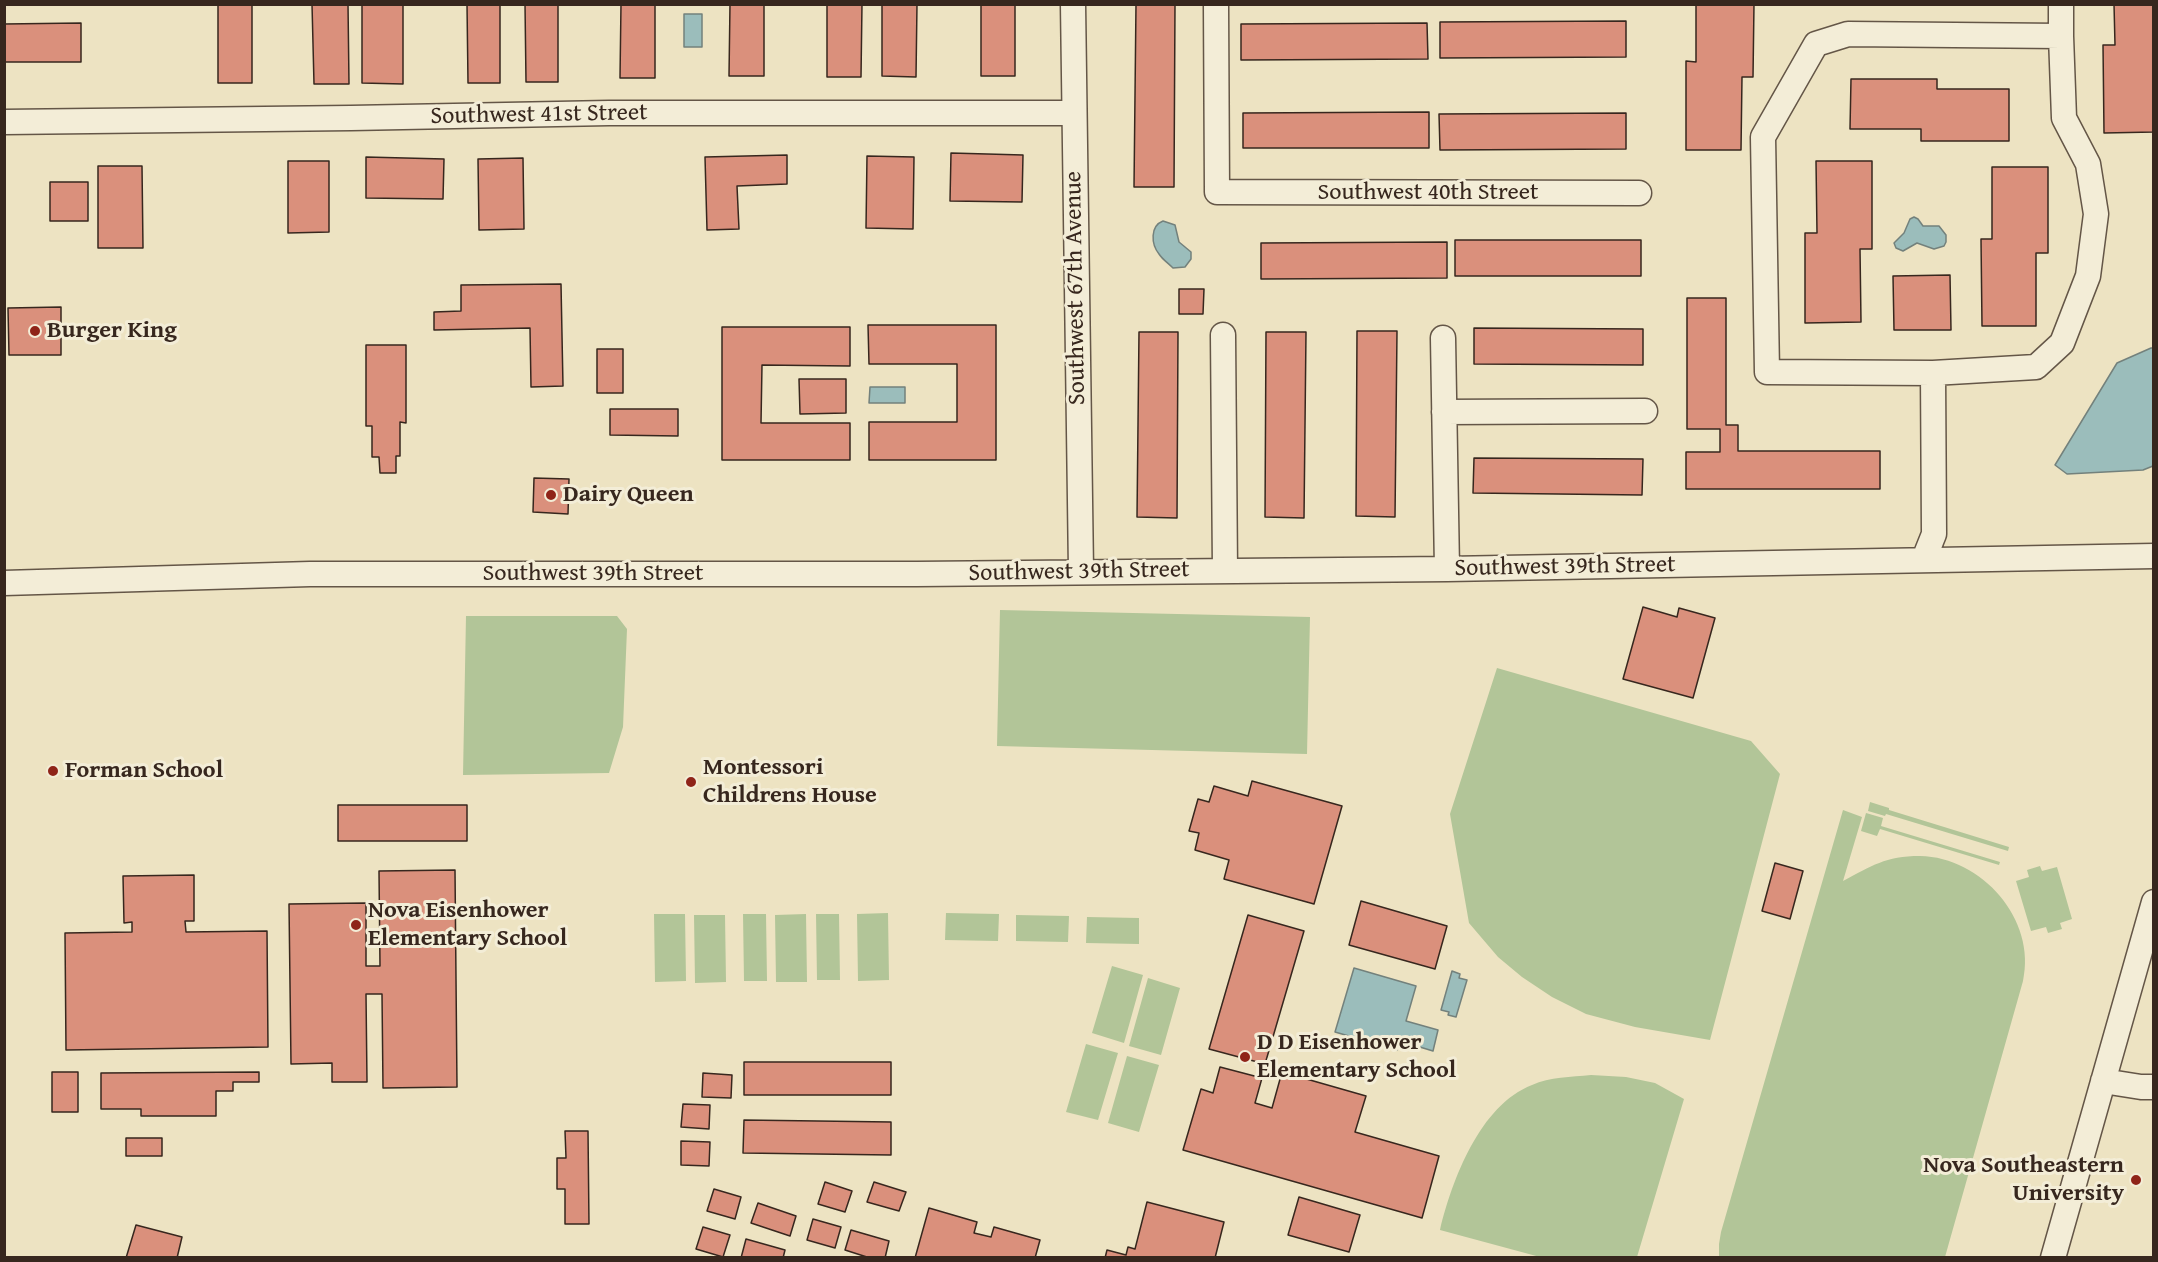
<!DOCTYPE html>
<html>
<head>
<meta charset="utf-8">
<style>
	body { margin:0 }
	#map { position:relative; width:2158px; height:1262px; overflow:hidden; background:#ede3c2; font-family:"Gentium Book Plus",serif }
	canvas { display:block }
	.frame { position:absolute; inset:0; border:6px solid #37271e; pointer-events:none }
</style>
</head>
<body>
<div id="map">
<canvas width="2158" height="1262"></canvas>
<div class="frame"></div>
</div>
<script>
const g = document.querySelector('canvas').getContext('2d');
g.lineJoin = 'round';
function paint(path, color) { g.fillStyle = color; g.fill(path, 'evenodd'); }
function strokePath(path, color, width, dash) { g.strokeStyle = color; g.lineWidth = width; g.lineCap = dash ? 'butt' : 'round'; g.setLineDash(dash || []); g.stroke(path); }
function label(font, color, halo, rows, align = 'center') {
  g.font = font + ' "Gentium Book Plus",serif'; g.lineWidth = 6; g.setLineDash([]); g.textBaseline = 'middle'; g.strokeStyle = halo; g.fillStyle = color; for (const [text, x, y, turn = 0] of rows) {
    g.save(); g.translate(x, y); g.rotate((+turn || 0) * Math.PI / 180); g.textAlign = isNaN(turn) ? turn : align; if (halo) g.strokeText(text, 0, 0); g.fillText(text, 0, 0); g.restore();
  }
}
const green = new Path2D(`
	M1000,610L1310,617L1307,754L997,746Z
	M466,616H617L627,629L623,727L609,773L463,775Z
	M1497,668L1751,741L1780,774L1710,1040L1635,1027L1586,1014L1552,997L1522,977L1498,957L1469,923L1450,814Z
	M1870,802L1889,808V810L2009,847L2008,851L1886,814L1885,816L1868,811Z
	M1843,810L1862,817L1843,881C1872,866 1885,856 1920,856C1982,857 2037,920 2023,981L1945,1257H1719V1244L1721,1232Z
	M1866,813L1883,818L1881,826L2000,862L1999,865L1880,829L1877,836L1861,831Z
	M2040,866L2042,871L2057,867L2072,919L2060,923L2062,929L2048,933L2046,927L2031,931L2016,881L2029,877L2027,870Z
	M888,913L889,980L858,981L857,914Z
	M946,913L999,914L998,941L945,940Z
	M654,914H685L686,981L655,982Z
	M743,914H766L767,981H744Z
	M806,914L807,982H776L775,915Z
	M816,914H839L840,980H817Z
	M694,915H725L726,982L695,983Z
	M1016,915L1069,916L1068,942L1016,941Z
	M1087,917L1139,918V944L1086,943Z
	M1112,966L1143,975L1124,1043L1092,1033Z
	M1148,978L1180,988L1161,1055L1129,1046Z
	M1086,1044L1118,1053L1098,1120L1066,1112Z
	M1127,1056L1159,1065L1139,1132L1108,1123Z
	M1591,1075L1626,1077L1655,1083L1684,1099L1637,1257H1540L1440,1230C1452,1180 1480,1105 1532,1085C1550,1077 1571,1077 1591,1075Z`);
const water = new Path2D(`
	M684,14H702V47H684Z
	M1914,217L1918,219L1923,226H1939L1946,235V242L1944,246L1934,249L1917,243L1903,251L1896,248L1894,243L1904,233L1910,219Z
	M1163,221L1175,225L1179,242L1191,252V259L1185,267L1173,268C1168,263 1162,259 1159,254C1151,244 1150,226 1163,221Z
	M2151,348H2154L2153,466L2143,470L2067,474L2055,465L2117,363Z
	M870,387H905V403H869Z
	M1354,968L1416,986L1406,1021L1438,1030L1433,1051L1400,1041L1397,1050L1335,1032Z
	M1452,971L1460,974L1459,978L1467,980L1456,1017L1448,1015L1449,1012L1441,1010Z`);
const building = new Path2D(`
	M218,4H252V83H218Z
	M312,4H348L349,84H314Z
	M362,4H403V84L362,83Z
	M467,4H500V83H468Z
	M525,4H558V82H526Z
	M621,4H655V78H620Z
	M730,4H764V76H729Z
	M827,4H862L861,77H827Z
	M882,4H917L916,77L882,76Z
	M981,4H1015V76H981Z
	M1136,4H1175L1174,187H1134Z
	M1696,4H1754L1753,77H1742L1741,150H1686V61L1696,62Z
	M2114,4H2154V132L2104,133L2103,45H2115Z
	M1626,21V57L1440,58V22Z
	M81,23V62H4V24Z
	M1427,23L1428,59L1241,60V24Z
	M1851,79H1937V89H2009V141H1921V129H1850Z
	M1429,112V148H1243V113Z
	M1626,113V149L1440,150L1439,114Z
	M951,153L1023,155L1022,202L950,201Z
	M787,155V184L737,186L739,229L707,230L705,157Z
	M867,156L914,157L913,229L866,228Z
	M366,157L444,159L443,199L366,198Z
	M523,158L524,229L479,230L478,159Z
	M288,161H329V232L288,233Z
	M1816,161H1872V249H1860L1861,322L1805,323V233H1817Z
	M98,166H142L143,248H98Z
	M1992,167H2048V253H2036V326H1982L1981,239H1992Z
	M50,182H88V221H50Z
	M1455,240H1641V276H1455Z
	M1447,242V278L1261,279V243Z
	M1950,275L1951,330H1894L1893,276Z
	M561,284L563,386L531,387L530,328L434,330V312L461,311V285Z
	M1179,289H1204L1203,314H1179Z
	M1687,298H1726V425H1738V451H1880V489H1686V452H1720V429H1687Z
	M61,307V355H9L8,308Z
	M868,325H996V460H869V422H957V364H869Z
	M722,327H850V366L762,365L761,423H850V460H722Z
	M1474,328L1643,329V365L1474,364Z
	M1357,331H1397L1395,517L1356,516Z
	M1139,332H1178L1177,518L1137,517Z
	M1266,332H1306L1304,518L1265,517Z
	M366,345H406V423L400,422V456H396V473H380L379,457H372V426H366Z
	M597,349H623V393H597Z
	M799,379H846V413L800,414Z
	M610,409H678V436L610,435Z
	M1474,458L1643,459L1642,495L1473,493Z
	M534,478L569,479L568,514L533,512Z
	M1643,607L1677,617L1679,608L1715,618L1693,698L1623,679Z
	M1252,781L1342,806L1314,904L1224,879L1229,860L1195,850L1199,833L1189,831L1198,799L1209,802L1214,786L1248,796Z
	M338,805H467V841H338Z
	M1775,863L1803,871L1790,919L1762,911Z
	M455,870L457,1087L383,1088L382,994H366L367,1082H332V1063L291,1064L289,904L366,903V966H380L379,871Z
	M194,875V921H185L186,932L267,931L268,1047L66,1050L65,933L132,932V922L124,923L123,876Z
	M1361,901L1447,926L1435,969L1349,945Z
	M1248,915L1304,931L1265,1064L1209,1049Z
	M744,1062H891V1095H744Z
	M1220,1067L1262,1078L1255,1103L1272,1108L1282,1072L1366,1096L1355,1132L1439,1156L1422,1218L1183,1150L1201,1089L1213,1093Z
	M52,1072H78V1112H52Z
	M259,1072V1082H233V1091H216V1116H141V1109H101V1073Z
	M703,1073L732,1075L731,1098L702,1097Z
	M683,1104L710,1105L709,1129L681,1127Z
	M744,1120L891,1122V1155L743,1153Z
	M565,1131H588L589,1224H565V1189H557V1158H566Z
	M126,1138H162V1156H126Z
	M681,1141L710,1142L709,1166L681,1165Z
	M825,1182L852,1191L845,1212L818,1204Z
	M874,1182L906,1192L899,1211L867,1202Z
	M714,1189L741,1197L735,1219L707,1211Z
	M1299,1197L1360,1215L1349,1252L1288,1235Z
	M1147,1202L1224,1222L1215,1258H1105L1107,1250L1126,1255L1128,1247L1135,1249Z
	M758,1203L796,1216L790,1236L751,1223Z
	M929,1208L977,1222L974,1233L991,1237L994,1227L1040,1240L1035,1258H915Z
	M813,1219L841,1227L835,1248L807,1240Z
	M136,1225L182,1237L177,1258H126Z
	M703,1227L730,1235L723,1257L696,1249Z
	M851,1230L889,1241L885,1258H870L845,1250Z
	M746,1239L785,1250L783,1258H741Z`);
const minor = new Path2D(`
	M1073,4L1081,571
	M1216,4L1217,192L1639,193
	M2061,4V36
	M4,122L351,118L609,113H1074
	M1223,335L1225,571
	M1443,338L1447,569
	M1444,412L1645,411
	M1924,559L1934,534L1933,373L2036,367L2062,343L2088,276L2096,214L2088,164L2064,118L2061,36L1848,34L1816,44L1763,137L1767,372L1933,373
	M4,583L310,574H917L1447,569L2154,556
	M2103,1081L2141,1087H2154
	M2053,1258L2154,902`);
const markers = [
	[35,331,6,"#8f2418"],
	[551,495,6,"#8f2418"],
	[53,771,6,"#8f2418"],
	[691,782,6,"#8f2418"],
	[356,925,6,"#8f2418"],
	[1245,1057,6,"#8f2418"],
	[2136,1180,6,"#8f2418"]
];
const streetNames = [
	["Southwest 41st Street",539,115,-1],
	["Southwest 40th Street",1428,193],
	["Southwest 67th Avenue",1076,288,-91],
	["Southwest 39th Street",1565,567,-1],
	["Southwest 39th Street",1079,572,-1],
	["Southwest 39th Street",593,574]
];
const poiNames = [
	["Burger King",47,331],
	["Dairy Queen",563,495],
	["Montessori",703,768],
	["Childrens House",703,796],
	["Forman School",65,771],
	["Nova Eisenhower",368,911],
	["Elementary School",368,939],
	["D D Eisenhower",1257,1043],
	["Elementary School",1257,1071],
	["Nova Southeastern",2124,1166,"right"],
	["University",2124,1194,"right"]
];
paint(green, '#b2c598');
paint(water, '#9bbdbb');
strokePath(water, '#73817c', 1.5);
paint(building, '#da907c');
strokePath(building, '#37271e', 1.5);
strokePath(minor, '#645647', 27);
strokePath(minor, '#f3edd7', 24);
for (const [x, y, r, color] of markers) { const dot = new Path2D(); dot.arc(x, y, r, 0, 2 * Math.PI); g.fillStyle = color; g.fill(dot); strokePath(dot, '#f3edd7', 2); }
label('24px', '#37271e', '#f3edd7', streetNames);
label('bold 24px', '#37271e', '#f3edd7', poiNames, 'left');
</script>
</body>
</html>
